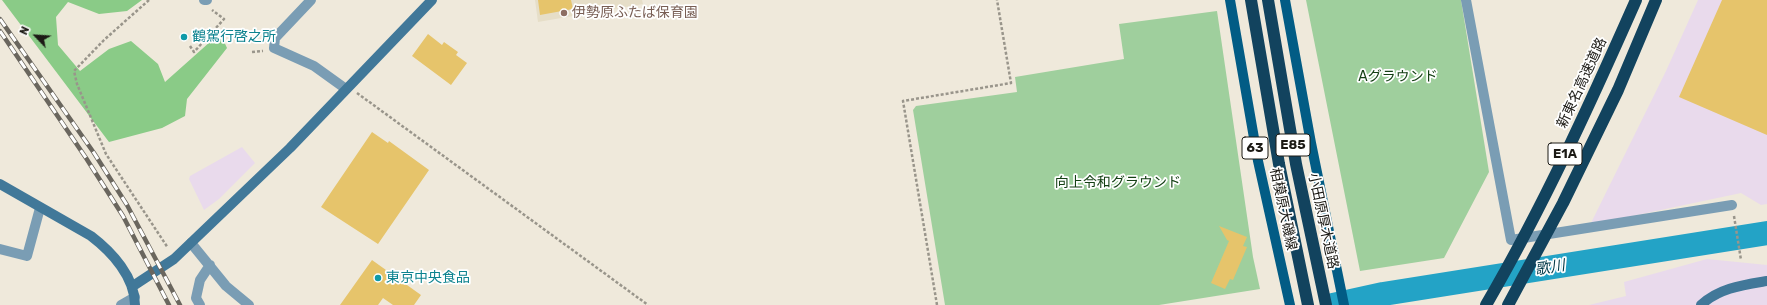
<!DOCTYPE html>
<html>
<head>
<meta charset="utf-8">
<style>
	body { margin:0 }
	#map { position:relative; width:1767px; height:305px; overflow:hidden; background:#efe9db; font-family:Rubik,sans-serif }
	canvas { display:block }
	.north { position:absolute; left:16px; top:16px; width:40px; height:40px; -webkit-text-stroke:3px #fff; paint-order:stroke; rotate:295deg; font-size:11px; font-weight:700; line-height:16px; text-align:center; color:#1c1a15 }
	.north::after { content:''; display:block; margin:auto; width:14px; height:18px; background:#1c1a15; clip-path:polygon(50% 0,100% 100%,50% 72%,0 100%) }
</style>
</head>
<body>
<div id="map">
<canvas width="1767" height="305"></canvas>
<div class="north">N</div>
</div>
<script>
const g = document.querySelector('canvas').getContext('2d');
g.lineJoin = 'round';
function paint(path, color) { g.fillStyle = color; g.fill(path, 'evenodd'); }
function strokePath(path, color, width, dash) { g.strokeStyle = color; g.lineWidth = width; g.lineCap = dash ? 'butt' : 'round'; g.setLineDash(dash || []); g.stroke(path); }
function label(font, color, halo, rows, align = 'center') {
  g.font = font + ' Rubik,"Noto Sans JP",sans-serif'; g.lineWidth = 3.5; g.setLineDash([]); g.textBaseline = 'middle'; g.strokeStyle = halo; g.fillStyle = color; for (const [text, x, y, turn = 0] of rows) {
    g.save(); g.translate(x, y); g.rotate((+turn || 0) * Math.PI / 180); g.textAlign = isNaN(turn) ? turn : align; if (halo) g.strokeText(text, 0, 0); g.fillText(text, 0, 0); g.restore();
  }
}
const industrial = new Path2D(`
	M1698,0H1767V204L1761,205L1741,193L1590,225L1666,71Z
	M242,147L255,163L219,199L204,210L189,179L190,176Z
	M1707,259L1767,265V305H1589L1626,296L1624,282Z`);
const built = new Path2D(`
	M535,0H642L643,4L538,22Z`);
const green = new Path2D(`
	M1306,0H1461L1489,172L1444,258L1360,271Z
	M1217,11L1253,257L1260,289L1159,305H945L913,110L916,106L1017,92L1015,77L1124,59L1119,24Z`);
const forest = new Path2D(`
	M2,0H142L127,11L99,14L68,2L56,17L58,45L80,71L109,49L131,41L158,64L165,82L220,33L227,48L187,99L185,116L162,128L109,142Z`);
const river = new Path2D(`
	M1333,305L1383,294L1767,233`);
const building = new Path2D(`
	M538,0H571L573,9L540,15Z
	M1722,0H1767V135L1679,97Z
	M428,34L442,45L444,42L458,52L456,55L467,63L451,85L412,56Z
	M372,132L388,143L389,141L429,170L378,244L321,207Z
	M1219,226L1247,237L1243,246L1247,247L1233,280L1230,279L1225,289L1211,283L1229,241L1227,240Z
	M372,260L421,295L414,305H393L383,298L378,305H340Z`);
const path = new Path2D(`
	M149,0L104,40L74,71L77,84L106,154L168,248
	M190,46L194,52L224,19L212,10
	M252,52L263,51
	M357,93L648,305
	M1734,216L1741,260
	M937,305L903,101L1011,83L997,0`);
const street = new Path2D(`
	M204,0H207
	M311,0L275,38L274,48L314,66L346,89
	M1466,0L1511,240L1732,205
	M191,243L226,286L249,305
	M0,249L27,256L40,208
	M121,305L135,297
	M200,305L196,298L200,280L210,265`);
const secondary = new Path2D(`
	M0,184L91,236C112,252 135,277 135,305
	M133,286L174,259L290,148L432,0
	M1701,305C1719,288 1743,285 1767,281`);
const primary = new Path2D(`
	M1230,0L1258,161L1290,305
	M1285,0L1311,143L1344,305`);
const highway = new Path2D(`
	M1251,0L1279,164L1308,305
	M1268,0L1296,164L1326,305
	M1486,305C1543,207 1590,104 1636,0
	M1508,305L1563,203L1618,90L1656,0`);
const rail = new Path2D(`
	M0,19L94,153L127,205L180,305
	M0,31L86,158L123,216L169,305`);
const markers = [
	[564,13,4,"#8d6e63"],
	[184,37,4,"#0f9aa8"],
	[378,278,4,"#0f9aa8"]
];
const shields = [
	[1293,145,34],
	[1255,148,26],
	[1565,154,34]
];
const shieldNames = [
	["E85",1293,145],
	["63",1255,148],
	["E1A",1565,154]
];
const educationNames = [
	["伊勢原ふたば保育園",572,13]
];
const cultureNames = [
	["鶴駕行啓之所",192,37],
	["東京中央食品",386,278]
];
const parkNames = [
	["Aグラウンド",1398,77],
	["向上令和グラウンド",1118,183]
];
const streetNames = [
	["新東名高速道路",1582,83,-65],
	["相模原大磯線",1283,209,78],
	["小田原厚木道路",1323,221,78]
];
const waterNames = [
	["歌川",1550,268,-9]
];
paint(industrial, '#e9daec');
paint(built, '#e6dec8');
paint(green, '#9fcf9d');
paint(forest, '#8acb87');
strokePath(river, '#23a3c6', 24);
paint(building, '#e6c46b');
strokePath(path, '#99958b', 2.5, [3, 2]);
strokePath(street, '#7a9db4', 10);
strokePath(secondary, '#417899', 10);
strokePath(primary, '#025c85', 10);
strokePath(highway, '#12435e', 12);
strokePath(rail, '#6a665e', 4.5);
strokePath(rail, '#fff', 3, [9]);
for (const [x, y, r, color] of markers) { const dot = new Path2D(); dot.arc(x, y, r, 0, 2 * Math.PI); g.fillStyle = color; g.fill(dot); strokePath(dot, '#fff', 1.5); }
for (const [x, y, w] of shields) { const box = new Path2D(); box.roundRect(x - w / 2, y - 11, w, 22, 3); g.fillStyle = '#fff'; g.fill(box); strokePath(box, '#1c1a15', 1); }
label('bold 13px', '#1c1a15', null, shieldNames);
label('14px', '#785e54', '#fff', educationNames, 'left');
label('14px', '#0d838f', '#fff', cultureNames, 'left');
label('14px', '#144014', '#fff', parkNames);
label('14px', '#1c1a15', '#fff', streetNames);
label('italic 15px', '#033a49', '#fff', waterNames);
</script>
</body>
</html>
